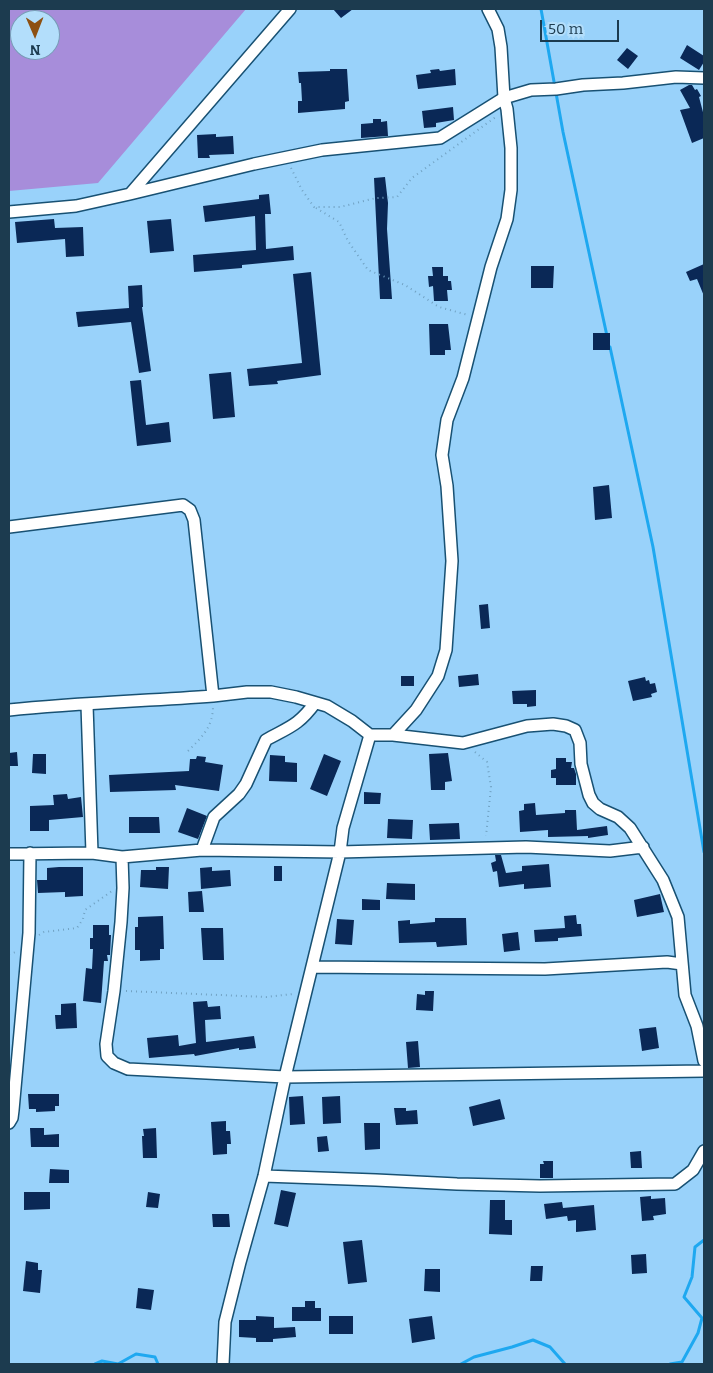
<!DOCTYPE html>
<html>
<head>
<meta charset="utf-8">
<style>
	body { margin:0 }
	#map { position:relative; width:713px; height:1373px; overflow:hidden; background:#99d2fa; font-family:Bitter,serif }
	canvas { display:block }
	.frame { position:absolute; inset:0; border:10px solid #1c3b4f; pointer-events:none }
	.north { position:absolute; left:10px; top:10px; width:50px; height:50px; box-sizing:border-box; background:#b3defb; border:1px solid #779db6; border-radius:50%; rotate:179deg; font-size:14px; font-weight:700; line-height:20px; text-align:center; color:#1c3b4f }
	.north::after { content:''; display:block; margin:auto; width:18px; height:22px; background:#8d5012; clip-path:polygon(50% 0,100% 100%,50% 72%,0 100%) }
	.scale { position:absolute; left:540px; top:20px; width:79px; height:22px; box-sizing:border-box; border:2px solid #1c3b4f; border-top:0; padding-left:6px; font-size:15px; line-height:18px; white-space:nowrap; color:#1c3b4f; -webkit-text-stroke:4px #b3defb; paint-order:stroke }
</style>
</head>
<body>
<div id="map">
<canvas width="713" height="1373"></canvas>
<div class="frame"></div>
<div class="north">N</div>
<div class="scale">50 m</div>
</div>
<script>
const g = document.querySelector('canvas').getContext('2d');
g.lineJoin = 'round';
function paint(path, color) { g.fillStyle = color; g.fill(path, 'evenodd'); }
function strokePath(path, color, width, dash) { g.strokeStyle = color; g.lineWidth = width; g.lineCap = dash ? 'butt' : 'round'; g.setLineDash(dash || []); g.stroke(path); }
const green = new Path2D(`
	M9,9H246L98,183L9,191ZM20,20H50V50H20Z`);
const stream = new Path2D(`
	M541,9L563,132L607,336
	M610,347L653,547L704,852
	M95,1364L102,1361L118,1364L136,1354L155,1357L158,1364
	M461,1364L474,1357L512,1347L533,1340L550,1347L565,1364
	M670,1364L682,1362L698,1333L702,1318L684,1297L692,1277L695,1247L704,1240`);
const building = new Path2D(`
	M333,9H353L341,18Z
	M687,45L704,56V62L699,70L680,58Z
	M627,48L638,56L628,69L617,60Z
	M330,69H347L349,101L345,102V109L298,113V101H302L301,83H299L298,72L330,71Z
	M439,69L440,71L455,69L456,85L418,89L416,75L431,73L430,70Z
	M689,85H692L695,90L697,89L701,96L699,97L704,116V138L692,143L680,110L690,108L680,90Z
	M453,107L454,120L436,123V127L424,128L422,111Z
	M373,119H381V122L387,121L388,136L361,138V124L373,123Z
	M216,134V137L233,136L234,154L209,155L210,158H198L197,135Z
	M385,177L388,203L387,229L392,299H380L374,178Z
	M269,194L271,214H265L266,249L293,246L294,260L242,265V268L194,272L193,255L256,250L255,216L205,222L203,206L259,199V195Z
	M54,219L55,228L83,227L84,256L66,257L65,239L17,243L15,222Z
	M171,219L174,251L150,253L147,221Z
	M704,264V296L697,279L690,281L686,272Z
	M531,266H554L553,288H531Z
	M432,267H443V276H448V281H451L452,290H447L448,301H434L433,286L429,287L428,276H433Z
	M311,272L321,375L277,381L278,384L249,386L247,369L302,363L293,274Z
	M142,285L143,307H142L151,371L139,373L131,322L78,327L76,312L129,308L128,286Z
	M429,324H448L451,350H445V355H430Z
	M593,333H610V350H593Z
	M231,372L235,417L213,419L209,374Z
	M141,380L146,425L169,422L171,442L137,446L130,381Z
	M609,485L612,518L595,520L593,487Z
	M488,604L490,628L481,629L479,605Z
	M478,674L479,685L459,687L458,676Z
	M401,676H414V686H401Z
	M645,677L646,681L649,680L650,684L655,683L657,692L651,694L652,697L633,701L628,681Z
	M536,690V706L527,707V704H513L512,691Z
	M17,752L18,766H9V753Z
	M448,753L452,781L445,782V790H431L429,754Z
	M33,754H46V774L32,773Z
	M324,754L341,761L327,796L310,789Z
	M270,755L285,756V762L297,763V782L269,781Z
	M197,756L206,757L205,762L223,765L219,791L175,785L176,790L110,792L109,775L189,771L190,759H196Z
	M556,758H566V762H572L571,768H574L576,774V785H556V778H551V770L556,769Z
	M364,792L381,793L380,804H364Z
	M67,794L68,799L81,797L83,817L49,820V831H30V806L54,805L53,795Z
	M535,803L536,815L565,813V810H576L577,830L607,826L608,835L588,838V836L548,837V830L520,832L519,811L524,810V804Z
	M187,808L207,816L198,839L178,832Z
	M129,817H159L160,833H129Z
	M388,819L413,820L412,839L387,838Z
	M459,823L460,839L430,840L429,824Z
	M495,855H501L506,873L522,871V866L549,864L551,887L524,889V884L499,887L497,871L493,872L491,863L496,861Z
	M274,866H282V881H274Z
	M59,867H83V896L65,897V892L38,893L37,880H47V868Z
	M156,867H169L168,889L140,887L141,870H156Z
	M212,867V871L230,870L231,886L201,889L200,868Z
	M387,883L415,884V900L386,899Z
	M202,891L204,912H189L188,892Z
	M660,894L664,912L637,917L634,900Z
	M362,899L380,900V910H362Z
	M576,915L577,924H581L582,936L558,938V941L535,942L534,930L565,928L564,916Z
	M163,916L164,949H160V960L140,961V950H135V927H138V917Z
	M435,918H466L467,945L437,947L436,942L399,943L398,921L410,920V924L435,922Z
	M337,919L354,920L352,945L335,944Z
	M93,925H109V935H111L110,955H107L108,961H104L101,1003L83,1001L86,968L92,969L93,949H90V938H93Z
	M201,928H223L224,960H203Z
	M518,932L520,950L504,952L502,934Z
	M425,991H434L433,1011L416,1010L417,994L425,995Z
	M207,1001L208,1007L220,1006L221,1019L205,1020L206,1042L254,1036L256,1048L239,1050V1048L195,1056L194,1054L149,1058L147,1038L178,1035L179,1046L196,1043L193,1002Z
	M76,1003L77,1028L56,1029L55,1015H61V1004Z
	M656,1027L659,1048L642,1051L639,1029Z
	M418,1041L420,1067L408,1068L406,1042Z
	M28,1094H59V1106H55V1111L36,1112V1109H29Z
	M303,1096L305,1124L290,1125L289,1097Z
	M340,1096L341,1123L323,1124L322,1097Z
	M500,1099L505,1119L473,1126L469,1107Z
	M394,1108H406V1111L417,1110L418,1124L396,1125Z
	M226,1121V1131H230L231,1144H227V1154L213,1155L211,1122Z
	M364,1123H380V1149L365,1150Z
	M30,1128H44V1135L59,1134V1147H31Z
	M156,1128L157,1158H143L142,1136H144L143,1129Z
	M327,1136L329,1151L318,1152L317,1137Z
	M641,1151L642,1168H631L630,1152Z
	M543,1161H553V1178H540V1164H544Z
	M50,1169L69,1170V1183H49Z
	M281,1190L296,1193L288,1227L274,1224Z
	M24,1192H50V1209L24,1210Z
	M148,1192L160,1194L158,1208L146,1207Z
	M651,1196V1199L665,1198L666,1214L653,1216L654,1220L642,1221L640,1197Z
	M490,1200H505V1220H512V1235L489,1234Z
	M562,1202L563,1208L594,1205L596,1230L576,1232V1220L568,1221L567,1216L546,1219L544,1204Z
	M212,1214H229L230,1227H213Z
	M362,1240L367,1282L348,1284L343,1242Z
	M646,1254L647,1273L632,1274L631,1255Z
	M26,1261L38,1263V1270H42L40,1293L23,1291Z
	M531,1266H543L542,1281H530Z
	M425,1269H440V1292L424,1291Z
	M138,1288L154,1290L151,1310L136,1308Z
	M305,1301H315V1308H321V1321H292V1307H305Z
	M256,1316L274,1317V1328L295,1327L296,1337L273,1339V1342H256V1338L239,1337V1320H256Z
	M329,1316H353V1334H329Z
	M432,1316L435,1339L412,1343L409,1319Z`);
const path = new Path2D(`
	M291,168L302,190L314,207H340L376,198L397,197L412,178L497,116
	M316,208L339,222L348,241L368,270L405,285L439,307L468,315
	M188,751C202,737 213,727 213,706
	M475,752L487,762L491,787L486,836
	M39,935L44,932L77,928L83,919L85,910L112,891
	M9,954L16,952
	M126,991L266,997L293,994`);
const minor = new Path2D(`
	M130,194L290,9
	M9,212L76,206L130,194L254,164L322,150L440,138L504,98L531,90L556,89L583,85L623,83L676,77L704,78
	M9,527L183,505L190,510L194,520L213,696C145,701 76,703 9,710
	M213,696L247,692H271L296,697L327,706L352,721L370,735
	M87,705L92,853
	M393,735L416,710L438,676L446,650L452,561L447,486L442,455L447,420L463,378L491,267L507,219L511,190V148L507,109L504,98L501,47L498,29L488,9
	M202,850L214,817L239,794L246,784L266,740C289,727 298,726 315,703
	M9,854L92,853L122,857L202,850L340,852L526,847L610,851L643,847
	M122,857L123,888L121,922L114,991L106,1044L107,1056L114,1063L128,1069L285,1077L704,1071
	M312,967L545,969L667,962L682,964
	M9,1123L12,1118L13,1110L29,933L30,853
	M264,1176L376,1180L457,1184L540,1186L675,1184L693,1170L704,1151
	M223,1364L225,1322L240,1262L264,1176L285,1077L340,852L343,828L370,735H393L463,743L527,726L553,724L566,726L575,730L580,743L581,764L589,795L593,803L600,809L618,817L630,828L663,880L678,917L685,995L697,1026L704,1061`);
paint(green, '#a78dda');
strokePath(stream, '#1ea8f0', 3);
paint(building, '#0a2856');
strokePath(minor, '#185173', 14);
strokePath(path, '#71a2c3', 2, [1, 4]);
strokePath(minor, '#fff', 11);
</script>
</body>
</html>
